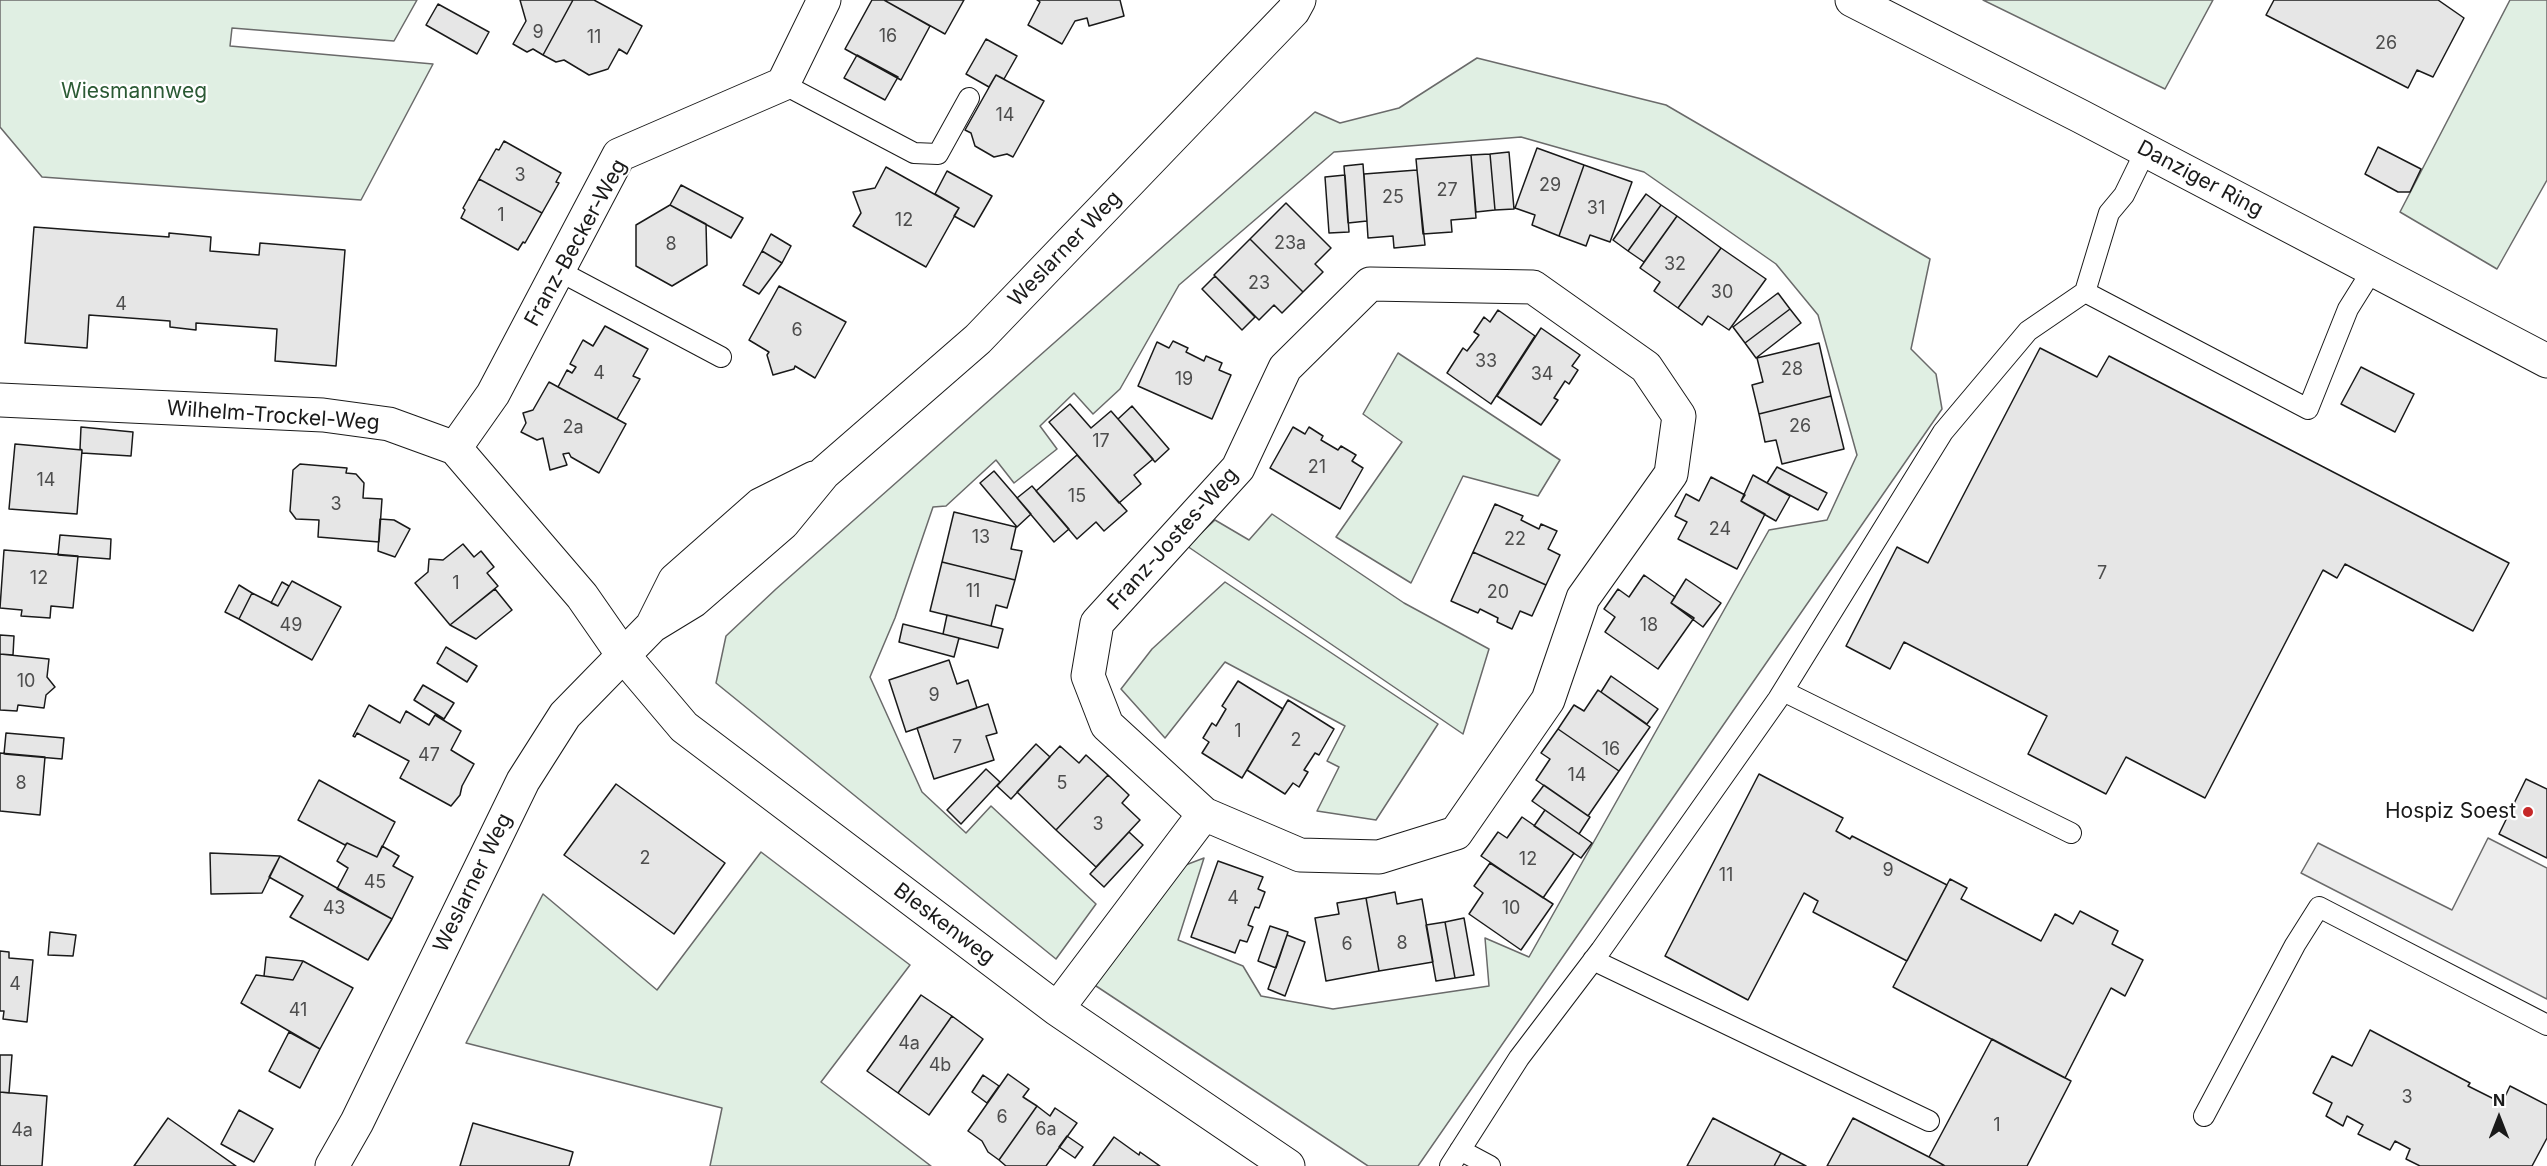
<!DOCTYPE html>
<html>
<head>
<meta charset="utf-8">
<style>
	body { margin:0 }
	#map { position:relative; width:2547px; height:1166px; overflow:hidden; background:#fff; font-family:Inter,sans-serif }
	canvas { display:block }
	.north { position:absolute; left:2469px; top:1088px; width:60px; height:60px; -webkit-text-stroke:4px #fff; paint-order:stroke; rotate:0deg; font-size:16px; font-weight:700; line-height:24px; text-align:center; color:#1a1a1a }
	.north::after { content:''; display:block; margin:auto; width:21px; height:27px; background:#1a1a1a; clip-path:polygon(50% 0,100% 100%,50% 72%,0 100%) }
</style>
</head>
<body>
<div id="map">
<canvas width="2547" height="1166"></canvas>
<div class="north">N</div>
</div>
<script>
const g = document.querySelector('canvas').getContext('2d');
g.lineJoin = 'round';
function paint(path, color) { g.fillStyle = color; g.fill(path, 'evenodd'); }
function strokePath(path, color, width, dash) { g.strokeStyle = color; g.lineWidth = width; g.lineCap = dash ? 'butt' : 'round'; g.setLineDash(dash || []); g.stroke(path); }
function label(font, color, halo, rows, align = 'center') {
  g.font = font + ' Inter,sans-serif'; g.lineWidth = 4.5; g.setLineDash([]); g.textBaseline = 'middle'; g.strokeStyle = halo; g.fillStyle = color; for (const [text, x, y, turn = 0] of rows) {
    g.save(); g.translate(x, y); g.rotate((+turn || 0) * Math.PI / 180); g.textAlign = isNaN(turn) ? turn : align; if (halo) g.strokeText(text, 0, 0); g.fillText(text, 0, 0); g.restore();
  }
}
const green = new Path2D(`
	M0,0H417L394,41L232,28L230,46L433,64L361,200L42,177L0,127Z
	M1983,0H2213L2165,89Z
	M2510,0H2547V180L2497,269L2400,212Z
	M1477,58L1666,105L1930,259L1911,349L1936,374L1942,409L1418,1166H1368L1093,984L1183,866L1204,858L1178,940L1243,966L1261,996L1333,1009L1489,986L1485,938L1529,957L1769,530L1827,520L1857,455L1818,315L1776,264L1644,172L1521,137L1334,152L1179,285L1120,389L1093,414L1074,393L1040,426L1057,449L1014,483L996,460L946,506L933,507L895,618L870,677L922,792L966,833L991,806L1096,904L1056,959L716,683L726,636L776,589L1315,112L1340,123L1399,108Z
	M1398,353L1560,460L1538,496L1463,476L1411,583L1336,537L1402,442L1363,414Z
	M1272,514L1404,603L1489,649L1463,734L1187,546L1215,520L1249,540Z
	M1225,582L1438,724L1376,820L1317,811L1339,767L1327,761L1345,726L1225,662L1165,738L1121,689L1152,649Z
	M761,852L910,965L821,1082L931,1166H710L722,1108L466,1043L543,894L657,990Z`);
const parking = new Path2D(`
	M2488,838L2547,868V999L2301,873L2318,843L2452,910Z`);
const building = new Path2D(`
	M520,0H573L543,55L533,49L527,52L513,44L526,21Z
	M573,0H594L642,26L627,54L619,49L608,69L589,75L564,60L556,62L543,55Z
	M872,0H884L930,26L901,80L845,49Z
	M884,0H964L945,34Z
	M1037,0H1120L1124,16L1089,26L1087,18L1075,21L1062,44L1028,25L1040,2Z
	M2274,0H2438L2464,18L2433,77L2417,70L2408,88L2266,15Z
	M438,4L489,32L477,54L426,25Z
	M986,39L1017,56L1004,79L996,75L989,87L966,74Z
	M857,55L898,77L885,100L844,78Z
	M996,75L1044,101L1013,157L1007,154L994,157L975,146L971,133L965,130Z
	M504,141L561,173L556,182L559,183L542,213L479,179L496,149L499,150Z
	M2378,147L2421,169L2410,192H2398L2365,174Z
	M1537,148L1584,165L1559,236L1532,225L1535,215L1515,208Z
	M1509,152L1514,209L1495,210L1490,154Z
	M1490,154L1495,210L1476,212L1471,155Z
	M1471,155L1476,218L1451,220L1452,232L1423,234L1416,159Z
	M1363,164L1367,221L1348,223L1344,166Z
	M1584,165L1632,182L1610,242L1590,235L1586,246L1559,236Z
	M886,167L959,208L926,267L853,226L861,213L853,192L875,188Z
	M1417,170L1425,245L1394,248L1393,236L1368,238L1364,174Z
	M947,171L992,196L974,227L954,216L959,208L935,194Z
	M1345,175L1349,232L1329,233L1325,177Z
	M479,179L542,213L525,243L523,242L518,250L461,218L465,210L463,208Z
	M681,185L743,218L731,238L670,205Z
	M1646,194L1661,205L1628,251L1613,240Z
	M1286,203L1331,248L1315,264L1323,272L1303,292L1250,239Z
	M670,205L706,224L707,265L672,286L636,266V225Z
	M1661,205L1677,216L1644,262L1628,251Z
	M1677,216L1721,248L1678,308L1654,291L1660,282L1640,268Z
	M34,227L169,237V233L211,237L210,251L259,255L260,243L345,250L336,366L275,361L277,329L196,323V330L170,327V321L89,315L87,348L25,343Z
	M771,234L791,246L782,263L762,251Z
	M1250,239L1303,292L1282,313L1274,305L1259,320L1214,275Z
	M1721,248L1766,279L1729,330L1708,316L1702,325L1678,308Z
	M762,251L782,263L759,294L743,285Z
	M1215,276L1255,317L1242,330L1202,289Z
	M779,286L846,322L815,378L795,366L794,369L773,375L767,355L769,352L749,340Z
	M1778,293L1790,309L1745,343L1733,327Z
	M1790,309L1801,323L1756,358L1745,343Z
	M1498,310L1535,336L1491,404L1447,373L1463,348L1467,351L1479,335L1474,332L1484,317L1490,322Z
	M605,326L648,349L633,376L640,379L617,419L558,387L567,370L572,373L576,367L570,364L583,340L593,346Z
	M1541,328L1580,355L1572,366L1578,370L1569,384L1565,381L1554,398L1558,400L1541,425L1497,396Z
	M1173,341L1188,348L1186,352L1204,361L1206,356L1222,363L1219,370L1231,375L1212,419L1138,386L1157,342L1169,348Z
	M1819,343L1831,396L1759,414L1752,385L1763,382L1757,358Z
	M2040,348L2097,377L2109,356L2509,563L2473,631L2345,564L2337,578L2323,570L2205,798L2126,757L2106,794L2028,754L2047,716L1904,642L1890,669L1846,646L1897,547L1928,563Z
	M2361,367L2414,394L2395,432L2341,404Z
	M549,382L626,424L599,473L571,457L569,453L563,454L567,465L550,470L543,438L537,440L521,432L526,423L523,413L533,410Z
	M1831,396L1844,449L1782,464L1776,440L1765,442L1759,414Z
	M1070,404L1091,428L1111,411L1153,459L1134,475L1141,484L1119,503L1049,422Z
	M1132,406L1169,449L1155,462L1118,419Z
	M81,427L133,432L131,456L82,453V450L80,449Z
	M1293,427L1305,434L1309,427L1323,436L1321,440L1338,450L1341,446L1356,455L1352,461L1363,468L1340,509L1270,468Z
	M15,444L82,450L77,514L9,509Z
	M1077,455L1127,511L1104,531L1096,522L1077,539L1036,491Z
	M300,464L347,468L346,473L356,474L364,483L363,498L382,499L379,542L318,537L319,520L296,519L290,511L293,470Z
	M1777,467L1827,493L1818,510L1767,483Z
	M994,471L1031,514L1017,527L980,483Z
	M1753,475L1790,496L1776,521L1741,501Z
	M1711,477L1745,495L1741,501L1765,514L1737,569L1678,539L1687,522L1675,516L1686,494L1699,501Z
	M1032,486L1069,529L1054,542L1017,498Z
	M1495,504L1523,516L1521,520L1539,529L1541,524L1557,531L1548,549L1560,555L1546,585L1473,552Z
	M954,512L1016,527L1011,549L1022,551L1015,580L942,562Z
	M380,519L394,520L410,529L395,557L378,551Z
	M60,535L111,539L110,559L58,555Z
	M463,544L474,557L481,551L494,567L487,573L498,586L450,625L415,583L428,572L429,559L443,560Z
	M4,550L78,556L73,608L51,606L50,618L21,616L22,610L0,608Z
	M1473,552L1546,585L1532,616L1520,611L1512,629L1497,622L1498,618L1480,609L1478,613L1451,601Z
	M942,562L1015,580L1007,608L996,605L991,626L930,611Z
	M1644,575L1675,597L1671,603L1694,618L1658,669L1605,632L1615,617L1604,609L1618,589L1629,597Z
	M1686,579L1721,603L1703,627L1671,603Z
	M292,581L341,607L312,660L239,619L252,593L278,606Z
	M282,582L289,586L278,606L271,603Z
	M239,585L252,593L239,619L225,612Z
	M495,589L512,610L476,639L450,625Z
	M947,615L1003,629L998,648L943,634Z
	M903,624L959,638L954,657L899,642Z
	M0,635L14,636L13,655L0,654Z
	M446,647L477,666L467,682L437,663Z
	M0,654L49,659L47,677L55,687L46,695L44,708L18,705L17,711L0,710Z
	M949,660L957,684L968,680L977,708L906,732L889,680Z
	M1611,676L1658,709L1647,724L1601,692Z
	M1238,681L1283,709L1242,778L1202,753L1209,742L1203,738L1212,723L1216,726L1226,709L1222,706Z
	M423,685L454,703L444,719L414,700Z
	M1598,690L1650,727L1619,771L1558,729L1574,705L1584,711Z
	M1288,700L1334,729L1319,755L1315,753L1304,770L1308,772L1299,787L1293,783L1285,794L1247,770Z
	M988,704L997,733L986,736L994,760L934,779L917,728Z
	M369,705L400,723L406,711L429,725L435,715L461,731L451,750L474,764L462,786L460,795L451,806L400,778L409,761L357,733L355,737L353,736Z
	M1558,729L1619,771L1588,816L1536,780L1550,759L1541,753Z
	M6,733L64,738L62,759L4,754Z
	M1036,744L1050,757L1011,799L997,786Z
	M1060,746L1079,763L1086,755L1108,775L1056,830L1017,792Z
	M0,753L45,757L40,815L0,811Z
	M986,769L1000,782L961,824L947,810Z
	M1759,774L1843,818L1836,831L1850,839L1852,836L1947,885L1907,961L1813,912L1818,901L1804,893L1748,1000L1665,956Z
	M1108,775L1129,795L1122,803L1140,820L1096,867L1056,830Z
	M2526,779L2547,789V858L2499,834Z
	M319,780L395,822L377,857L347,843L345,845L298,820Z
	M616,784L725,863L674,934L564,855Z
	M1544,785L1590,817L1579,834L1532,801Z
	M1545,810L1592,843L1581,858L1534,826Z
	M1522,817L1574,853L1543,898L1481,856L1498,832L1507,838Z
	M1129,832L1143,845L1104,887L1090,874Z
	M347,843L377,857L382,846L399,856L393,866L413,877L392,919L337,889L348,868L337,861Z
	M210,853L280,856L262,893L211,894Z
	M280,856L392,919L368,960L290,917L303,896L269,877Z
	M1218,861L1263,877L1258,889L1265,892L1259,908L1255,907L1248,925L1253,927L1247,942L1240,940L1235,953L1191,937Z
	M1490,863L1553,904L1521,950L1469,914L1483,893L1474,886Z
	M1950,879L1967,888L1961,899L2041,941L2055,914L2073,924L2080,911L2118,931L2112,944L2143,960L2125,996L2111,988L2065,1078L1893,987Z
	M1395,892L1397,904L1422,899L1433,962L1379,971L1366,898Z
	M1366,898L1379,971L1326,981L1315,918L1339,914L1337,903Z
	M1464,918L1474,975L1455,978L1445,922Z
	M1445,922L1455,978L1436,981L1426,925Z
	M1270,926L1288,932L1276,968L1258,961Z
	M50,932L76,935L73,956L48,955Z
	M1287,935L1305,942L1285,996L1268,989Z
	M0,951L9,952V958L33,960L27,1022L3,1019L4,1011H0Z
	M266,957L303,961L293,980L264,976Z
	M303,961L353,988L320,1049L241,1003L256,975L293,980Z
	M921,995L952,1016L898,1093L867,1071Z
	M952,1016L983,1039L929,1115L898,1093Z
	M2370,1030L2470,1083L2468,1086L2502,1103L2510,1086L2547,1105V1138L2532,1166H2420L2406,1159L2410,1149L2395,1141L2390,1150L2358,1134L2363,1125L2347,1116L2343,1126L2326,1116L2332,1103L2313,1093L2332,1056L2352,1066Z
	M289,1032L320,1049L300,1088L269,1071Z
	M1992,1039L2071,1081L2027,1166H1945L1929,1157Z
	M0,1055H12L9,1093L0,1092Z
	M1008,1074L1029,1089L1023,1097L1037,1106L999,1160L988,1152L982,1141L968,1131Z
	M983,1075L999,1086L987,1103L972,1092Z
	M0,1092L47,1096L42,1166H0Z
	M1037,1106L1050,1116L1055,1108L1077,1123L1046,1166H1006L999,1160Z
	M239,1110L273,1129L254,1162L221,1144Z
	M168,1118L236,1166H134Z
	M1713,1118L1781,1153L1774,1166H1687Z
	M1853,1118L1929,1157L1945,1166H1827Z
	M473,1123L573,1152L569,1166H460Z
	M1067,1136L1083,1147L1075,1158L1059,1147Z
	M1114,1137L1139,1155L1140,1152L1160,1166H1093Z
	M1781,1153L1806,1166H1774Z`);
const lane = new Path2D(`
	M783,84L914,153L938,154L969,98
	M2146,150L2124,195L2109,213L2085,292L2308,409L2348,309L2373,269
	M559,271L721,357
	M1783,691L2071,833
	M1593,960L1929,1121
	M2204,1116L2295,945L2319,907L2547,1025
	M1460,1150L1490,1166
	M1450,1166L1519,1058L1601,950L1778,699L1943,432L2028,331L2085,292`);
const street = new Path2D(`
	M0,400L323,415L389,424L455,448L582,596L623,655L684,727L1057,1009L1288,1166
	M455,448L493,394L619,155L783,84L824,0
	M1057,1009L1204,814L1300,855L1379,857L1456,833L1548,700L1583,598L1671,474L1679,416L1646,367L1533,287L1370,284L1285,368L1238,468L1097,623L1088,676L1107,725L1204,814`);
const secondary = new Path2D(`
	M1852,0L2080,116L2547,361
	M652,626L675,580L760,505L814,478
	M332,1166L357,1122L523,781L565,715L652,626L693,601L783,523L824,473L978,339L1293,11L1299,0`);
const markers = [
	[2528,812,6,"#c62828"]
];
const numberNames = [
	["9",538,33],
	["16",888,37],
	["11",594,38],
	["26",2386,44],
	["14",1005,116],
	["3",520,176],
	["29",1550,186],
	["27",1447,191],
	["25",1393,198],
	["31",1596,209],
	["1",501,216],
	["12",904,221],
	["23a",1290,244],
	["8",671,245],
	["32",1675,265],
	["23",1259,284],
	["30",1722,293],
	["4",121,305],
	["6",797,331],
	["33",1486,362],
	["28",1792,370],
	["4",599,374],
	["34",1542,375],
	["19",1184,380],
	["26",1800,427],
	["2a",573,428],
	["17",1101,442],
	["21",1317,468],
	["14",46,481],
	["15",1077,497],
	["3",336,505],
	["24",1720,530],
	["13",981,538],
	["22",1515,540],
	["7",2102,574],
	["12",39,579],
	["1",456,584],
	["11",973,592],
	["20",1498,593],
	["49",291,626],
	["18",1649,626],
	["10",26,682],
	["9",934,696],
	["1",1238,732],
	["2",1296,741],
	["7",957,748],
	["16",1611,750],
	["47",429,756],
	["14",1577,776],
	["8",21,784],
	["5",1062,784],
	["3",1098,825],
	["2",645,859],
	["12",1528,860],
	["9",1888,871],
	["11",1726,876],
	["45",375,883],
	["4",1233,899],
	["43",334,909],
	["10",1511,909],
	["8",1402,944],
	["6",1347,945],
	["4",15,985],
	["41",298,1011],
	["4a",909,1044],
	["4b",940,1066],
	["3",2407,1098],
	["6",1002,1118],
	["1",1997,1126],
	["6a",1046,1130],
	["4a",22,1131]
];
const parkNames = [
	["Wiesmannweg",134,92]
];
const streetNames = [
	["Danziger Ring",2200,179,28],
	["Franz-Becker-Weg",576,243,-61],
	["Weslarner Weg",1065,249,-46],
	["Wilhelm-Trockel-Weg",273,416,4],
	["Franz-Jostes-Weg",1173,539,-48],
	["Weslarner Weg",473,883,-64],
	["Bleskenweg",944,924,37]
];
const poiNames = [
	["Hospiz Soest",2516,812]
];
paint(green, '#e0efe3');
strokePath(green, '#6a6a6a', 1.5);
paint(parking, '#ededed');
strokePath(parking, '#6a6a6a', 1.5);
paint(building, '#e6e6e6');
strokePath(building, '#1a1a1a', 1.5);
strokePath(lane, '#1a1a1a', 22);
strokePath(street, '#1a1a1a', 35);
strokePath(secondary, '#1a1a1a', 35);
strokePath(lane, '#fff', 20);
strokePath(street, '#fff', 33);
strokePath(secondary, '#fff', 33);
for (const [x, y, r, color] of markers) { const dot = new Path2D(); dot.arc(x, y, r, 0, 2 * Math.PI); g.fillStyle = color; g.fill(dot); strokePath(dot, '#fff', 2); }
label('18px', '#4d4d4d', null, numberNames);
label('21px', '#2b5a34', '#fff', parkNames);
label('21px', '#1a1a1a', '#fff', streetNames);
label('21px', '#1a1a1a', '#fff', poiNames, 'right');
</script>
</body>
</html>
